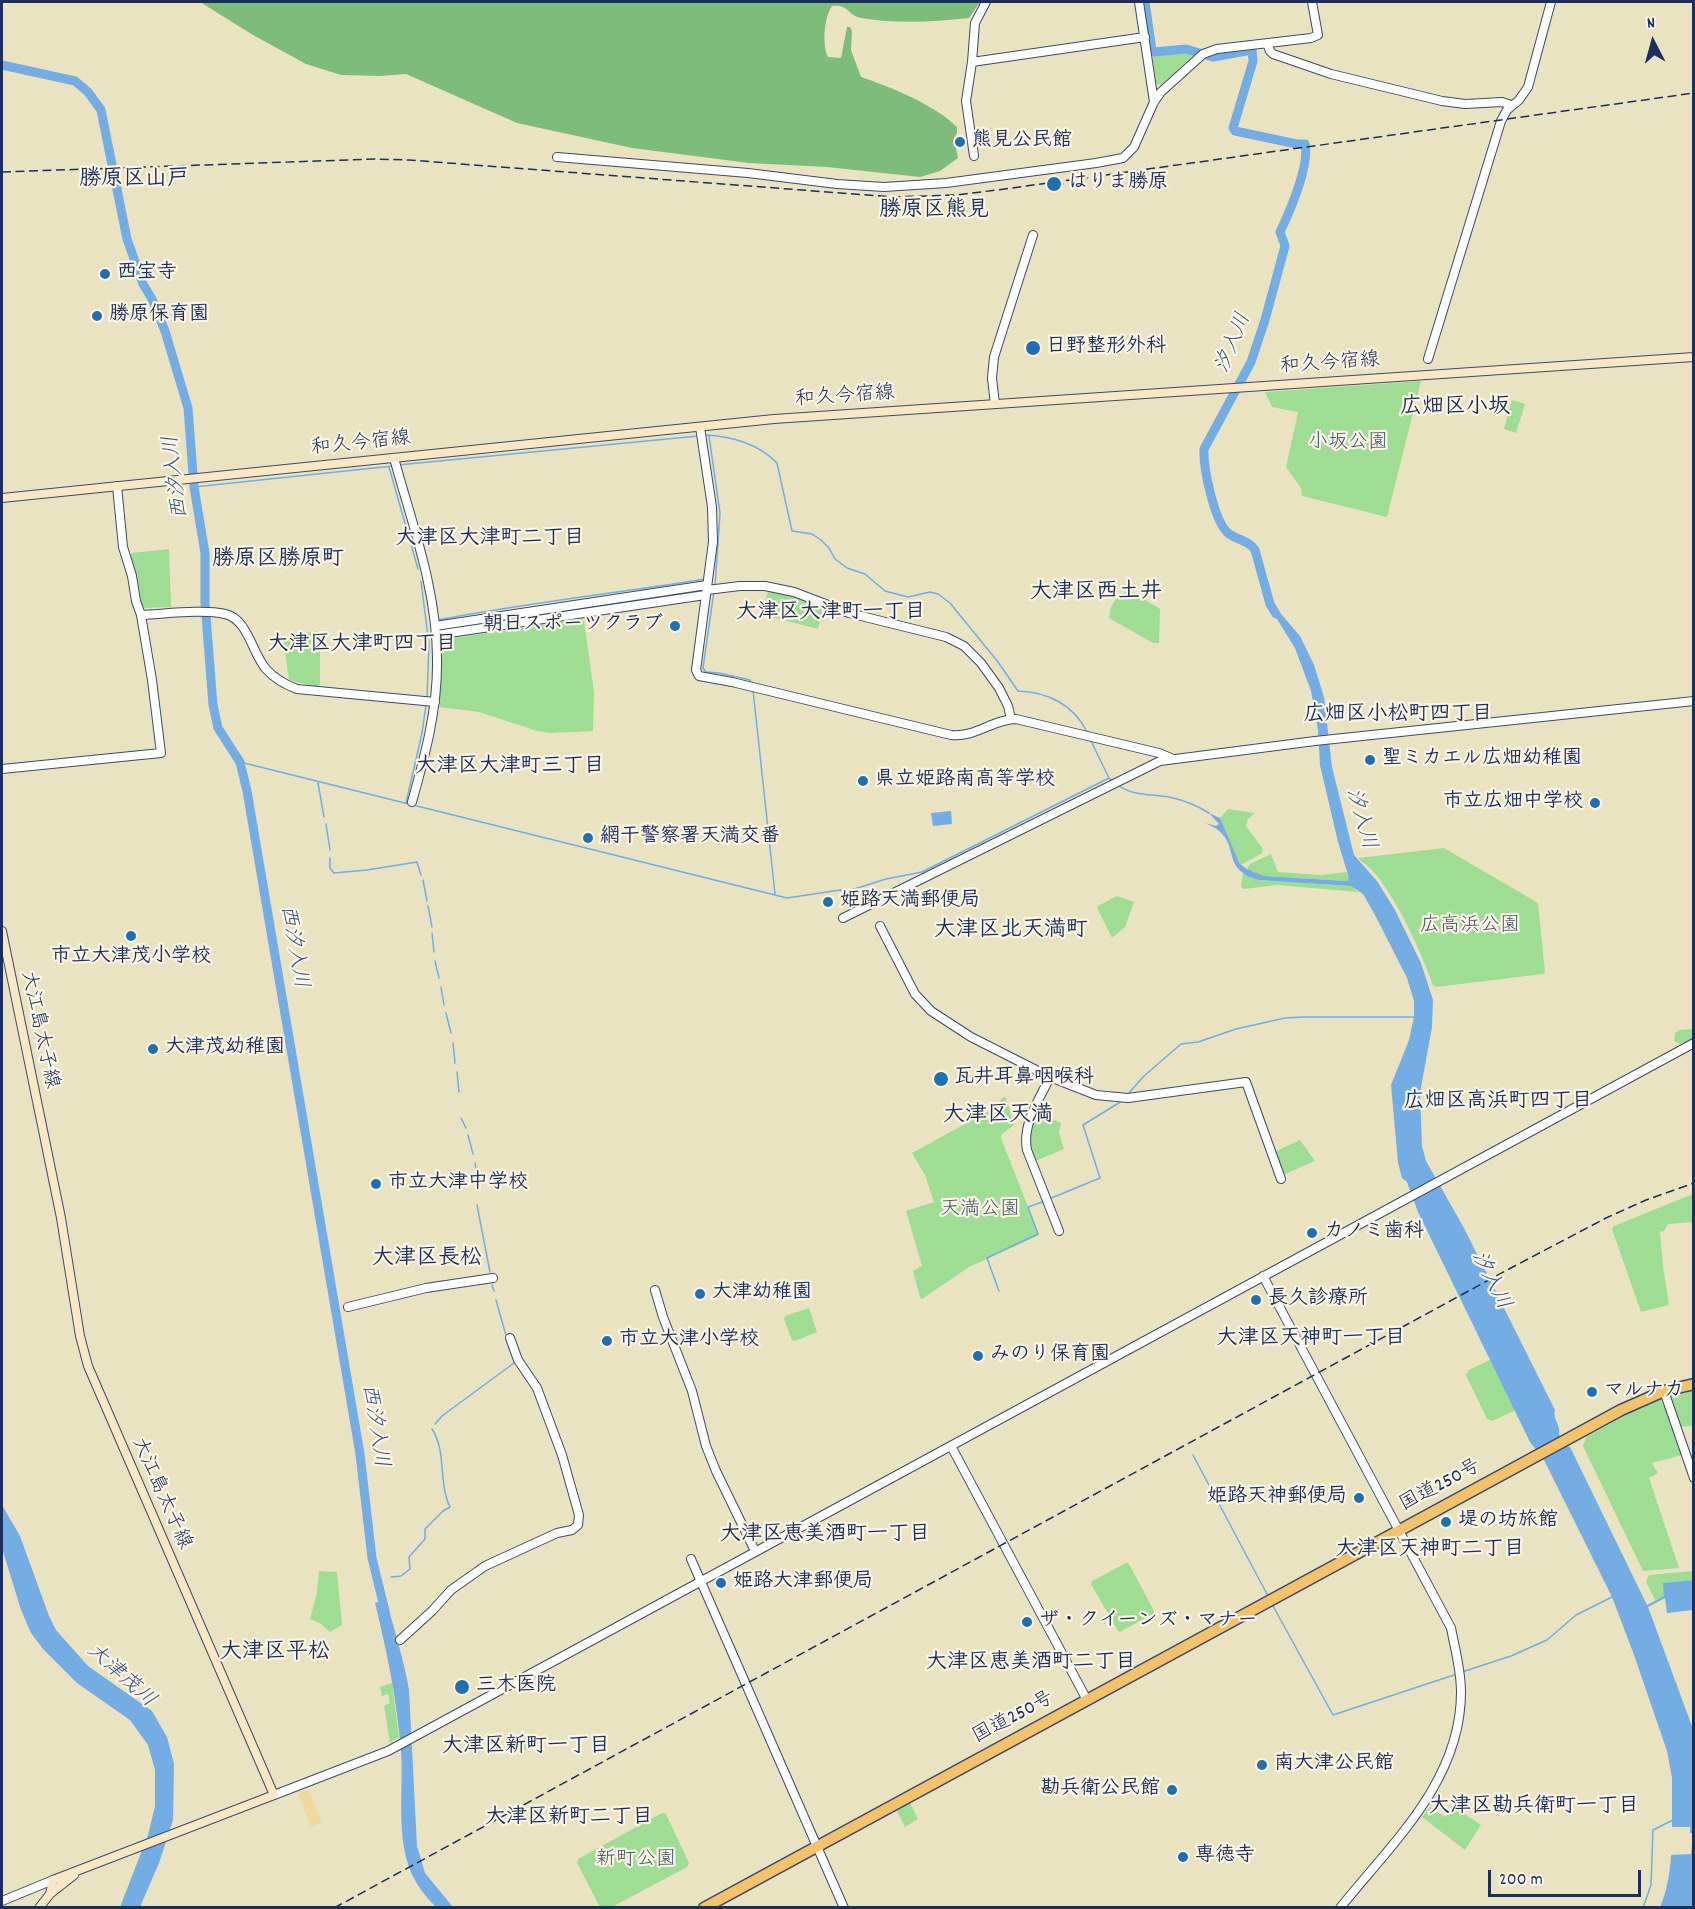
<!DOCTYPE html>
<html>
<head>
<meta charset="utf-8">
<style>
	body { margin:0 }
	#map { position:relative; width:1695px; height:1909px; overflow:hidden; background:#eae3c1; font-family:Dekko,sans-serif }
	canvas { display:block }
	.frame { position:absolute; inset:0; border:3px solid #1b2f5e; pointer-events:none }
	.north { position:absolute; left:1623px; top:12px; width:60px; height:60px; -webkit-text-stroke:4px #fcf5e5; paint-order:stroke; rotate:354deg; font-size:16px; font-weight:700; line-height:24px; text-align:center; color:#1b2f5e }
	.north::after { content:''; display:block; margin:auto; width:21px; height:27px; background:#1b2f5e; clip-path:polygon(50% 0,100% 100%,50% 72%,0 100%) }
	.scale { position:absolute; left:1488px; top:1870px; width:153px; height:27px; box-sizing:border-box; border:3px solid #1b2f5e; border-top:0; padding-left:8px; font-size:18px; line-height:21px; white-space:nowrap; color:#1b2f5e; -webkit-text-stroke:4px #fcf5e5; paint-order:stroke }
</style>
</head>
<body>
<div id="map">
<canvas width="1695" height="1909"></canvas>
<div class="frame"></div>
<div class="north">N</div>
<div class="scale">200 m</div>
</div>
<script>
const g = document.querySelector('canvas').getContext('2d');
g.lineJoin = 'round';
function paint(path, color) { g.fillStyle = color; g.fill(path, 'evenodd'); }
function strokePath(path, color, width, dash) { g.strokeStyle = color; g.lineWidth = width; g.lineCap = dash ? 'butt' : 'round'; g.setLineDash(dash || []); g.stroke(path); }
function label(font, color, halo, rows, align = 'center') {
  g.font = font + ' Dekko,"Klee One",sans-serif'; g.lineWidth = 4.5; g.setLineDash([]); g.textBaseline = 'middle'; g.strokeStyle = halo; g.fillStyle = color; for (const [text, x, y, turn = 0] of rows) {
    g.save(); g.translate(x, y); g.rotate((+turn || 0) * Math.PI / 180); g.textAlign = isNaN(turn) ? turn : align; if (halo) g.strokeText(text, 0, 0); g.fillText(text, 0, 0); g.restore();
  }
}
const green = new Path2D(`
	M1186,50L1196,53L1161,85L1156,83L1152,52Z
	M1421,381L1387,517L1302,496L1301,488L1286,467L1298,412L1272,407L1265,392Z
	M1512,400L1525,404L1516,433L1504,429Z
	M169,549L171,607L145,608L142,605L136,573L130,556L132,553Z
	M1129,590L1160,609L1159,643H1153L1109,618C1110,604 1116,596 1129,590Z
	M769,591L793,596L823,606L818,629L767,616L764,613L767,594Z
	M581,619L584,621L594,692L593,731L551,733L537,731L479,712L439,707L442,640Z
	M317,631L320,633V684L317,687L289,680L283,637Z
	M1228,809L1255,813L1248,819L1246,826L1263,849L1262,853L1241,865L1224,829L1220,818Z
	M1444,848L1538,903L1545,972L1543,974L1436,987L1433,985C1419,948 1402,909 1378,877C1373,870 1365,864 1358,858Z
	M1271,854L1278,872L1321,875L1346,872L1350,878L1347,881L1264,876L1247,869L1250,864Z
	M1243,873L1259,880L1352,886L1358,892L1277,885L1244,889L1241,887Z
	M1117,896L1134,902L1125,927L1112,938L1097,908L1098,906Z
	M1693,1029V1039L1680,1044L1674,1041L1675,1033L1679,1030Z
	M1004,1097L1006,1098L1014,1125L1002,1134L1001,1138L1039,1235L969,1267L922,1299L920,1298L913,1271L922,1266L906,1211L934,1202L925,1175L912,1153L987,1112Z
	M1037,1113L1061,1123L1059,1133L1064,1149L1035,1161C1026,1142 1027,1134 1034,1114Z
	M1300,1140L1315,1161L1283,1175L1276,1151Z
	M1693,1194V1226L1692,1222L1668,1224L1664,1231L1660,1232L1663,1266L1669,1305L1641,1312L1612,1229L1614,1226Z
	M809,1308L817,1332L795,1341L792,1340L784,1319L785,1316Z
	M1490,1360L1516,1410L1492,1421L1487,1419L1466,1375L1469,1370Z
	M1693,1391V1426L1679,1427L1669,1397Z
	M1661,1399L1664,1406L1666,1405L1682,1455L1652,1463L1658,1473L1649,1478L1679,1568L1643,1571L1583,1446L1586,1437L1631,1412Z
	M1126,1563L1129,1564L1154,1611L1153,1614L1120,1632L1118,1631L1091,1584L1092,1581Z
	M319,1571L337,1572L342,1625L330,1632L320,1623L310,1619L317,1593Z
	M1693,1571V1580L1664,1583L1665,1596L1655,1600L1646,1582L1649,1575Z
	M392,1683L399,1737L390,1743L384,1706L390,1703L388,1694L382,1696L380,1687Z
	M533,1733L539,1744L521,1752L516,1742Z
	M910,1803L918,1819L905,1827L897,1811Z
	M1453,1806L1481,1825L1465,1850L1422,1817L1430,1807L1445,1817Z
	M662,1813L666,1814L689,1863L687,1867L612,1907H600L577,1863L578,1859Z`);
const forest = new Path2D(`
	M200,2H980L969,18C932,22 897,24 861,18C847,15 849,4 832,6C824,17 822,45 828,57L841,58L847,27H850L852,31L851,50L861,77C891,87 935,105 957,127V133L954,138L958,158L940,171L920,177L827,167L749,163L632,148L517,123L406,74L380,76L341,75L306,64L253,35Z`);
const sand = new Path2D(`
	M309,1789L322,1823L311,1827L298,1794Z`);
const water = new Path2D(`
	M1269,588L1276,608L1300,636L1314,665L1324,697L1332,767L1354,855L1377,881L1395,910L1421,963L1433,1000L1432,1027L1420,1093L1422,1146L1426,1161L1464,1228L1555,1410C1552,1419 1561,1425 1559,1434L1566,1446L1570,1447L1647,1605L1664,1596L1663,1583L1693,1580V1610L1667,1613L1665,1598L1648,1607L1693,1729V1907H1660C1667,1891 1670,1873 1671,1855L1691,1854L1693,1833H1690V1827H1672V1778L1667,1751L1634,1655L1612,1597L1544,1460L1530,1442L1418,1212L1407,1182L1402,1178L1398,1163L1391,1085L1409,1040L1414,1017V1001L1407,978L1375,915L1363,894L1351,886L1259,880C1221,869 1240,848 1218,830C1215,827 1209,825 1205,823L1216,826L1219,824L1209,813L1220,818L1240,864L1247,869L1264,876L1347,881L1349,878L1338,842L1320,765L1318,730L1311,691L1295,648L1272,611Z
	M951,811L952,824L933,826L931,813Z
	M2,1505L20,1536L49,1616L56,1630L88,1666L152,1711L167,1737L174,1764L173,1820L159,1863L140,1907H120L148,1835L155,1806V1770L148,1745L130,1720L77,1683L43,1649L31,1633L21,1610L2,1548Z
	M386,1599C394,1629 404,1660 409,1690L417,1846L425,1873L453,1907H436C429,1900 421,1891 416,1882C394,1844 404,1793 401,1751C397,1700 387,1652 375,1603Z`);
const stream = new Path2D(`
	M705,435C731,436 759,444 777,463L792,531L812,534L821,540L829,548L835,559L847,568L865,574L885,591L908,597L930,592L938,594L950,603L998,662L1018,691C1048,692 1074,705 1087,732
	M709,436L720,513L715,586
	M398,465L698,436
	M389,467L418,569
	M194,487L393,466
	M421,581L429,645L427,697
	M714,591L703,668L706,672L719,673L750,680L751,683
	M438,620C527,603 617,593 706,579
	M753,690L775,894
	M1090,739L1109,778L1114,782
	M240,762L787,898L840,890L848,891L886,879L922,872L1109,778
	M318,783L324,817
	M1118,785C1132,796 1152,794 1169,797C1183,800 1198,806 1209,813
	M406,803L422,733L426,705
	M326,824L330,850
	M330,858V868L334,873L367,870L417,862L421,875
	M423,880L427,901
	M428,906L432,927
	M432,933L434,952
	M435,961L439,978
	M441,987L444,1005
	M446,1013L451,1033
	M453,1043L455,1063
	M457,1072L459,1092
	M1127,1095L1144,1076L1181,1044L1198,1042L1236,1029L1285,1018L1304,1017H1416
	M461,1118L466,1128
	M468,1135L473,1154
	M475,1163L479,1190
	M1049,1199L1100,1178L1083,1125L1122,1101
	M477,1205L490,1272
	M492,1285L494,1291
	M999,1291L987,1258L1038,1234L1028,1207L1045,1201
	M496,1300L507,1339
	M435,1424L442,1416L514,1363
	M1193,1455L1268,1596
	M391,1577L401,1576L410,1569L409,1557L425,1539V1529L443,1511L450,1507C438,1483 447,1452 432,1429
	M1273,1606L1333,1715L1457,1674
	M1462,1672L1511,1656L1547,1640L1576,1615L1614,1596
	M1643,1908L1651,1885L1653,1830L1673,1820`);
const river = new Path2D(`
	M1145,2L1152,51L1154,52L1186,49L1213,57L1252,50L1253,61L1233,128L1235,131L1297,144H1305C1310,165 1290,211 1280,232L1285,246L1265,320L1251,362L1204,449C1203,467 1214,521 1228,533C1236,540 1249,540 1255,550L1270,604L1276,614
	M2,65L75,81L88,92L101,110L127,239L143,284L152,299L165,331L188,408L194,487L205,553V603L213,705L218,728L240,762L247,791L360,1454L372,1558L385,1611`);
const tertiary = new Path2D(`
	M1139,2L1154,102
	M1267,43L1270,51L1273,54L1331,74L1442,101L1465,104L1502,102L1511,105
	M972,62L1145,37
	M974,156L966,101L972,62L975,23L986,2
	M557,157L748,173L837,184L884,187L946,183L1096,163L1123,158L1134,147L1154,102L1161,92L1203,54L1217,49L1311,38L1318,35L1312,2
	M1428,359L1501,121L1507,110L1519,100L1528,87L1551,2
	M995,404L992,378L994,357L1033,235
	M700,427L712,507L713,542L696,670L699,676L732,682L951,735C975,738 993,719 1016,719L1159,753L1171,758
	M394,458C412,524 437,590 437,659C438,708 425,756 412,802
	M707,590L740,586H765L794,592L849,613L946,637L964,646L981,663L999,688L1008,706L1011,719
	M141,615C165,614 203,609 225,614C248,619 252,653 266,669C274,678 286,685 297,689L435,702
	M435,626L707,585
	M436,635L705,595
	M2,769L161,753L152,680L141,615L136,601L132,576L123,547L117,486
	M843,918L1160,761L1315,741L1694,701
	M880,926L915,994L931,1011L971,1037L1050,1077L1096,1095L1128,1098L1246,1082L1281,1179
	M1050,1077C1039,1100 1022,1124 1027,1150L1059,1231
	M1263,1276L1451,1628C1455,1649 1461,1670 1461,1692C1461,1781 1392,1843 1340,1908
	M655,1290L663,1317L692,1391L706,1446L716,1471L755,1551
	M348,1307L426,1288L493,1278
	M1664,1391L1694,1478
	M951,1446L1087,1700
	M691,1559L844,1908
	M400,1640L432,1611L451,1590L485,1566L557,1533L572,1530L578,1525L579,1515L562,1455L537,1388L518,1360L510,1338
	M274,1795L388,1751L1694,1043
	M2,1901L53,1880`);
const secondary = new Path2D(`
	M2,498L774,419L1694,357
	M2,931L61,1218L80,1336L88,1366L274,1795L53,1880L50,1894L39,1908
	M51,1893L74,1875`);
const trunk = new Path2D(`
	M704,1908L1621,1410L1664,1391L1694,1384`);
const rail = new Path2D(`
	M2,172L375,159L409,160L893,197L956,195L1005,189L1694,93
	M334,1908L1509,1269L1606,1218L1646,1200L1694,1183`);
const markers = [
	[960,142,6,"#1f6fb2"],
	[1054,184,8,"#1f6fb2"],
	[105,274,6,"#1f6fb2"],
	[97,316,6,"#1f6fb2"],
	[1033,348,8,"#1f6fb2"],
	[675,626,6,"#1f6fb2"],
	[1370,760,6,"#1f6fb2"],
	[863,781,6,"#1f6fb2"],
	[1595,803,6,"#1f6fb2"],
	[588,838,6,"#1f6fb2"],
	[828,902,6,"#1f6fb2"],
	[131,936,6,"#1f6fb2"],
	[153,1049,6,"#1f6fb2"],
	[941,1079,8,"#1f6fb2"],
	[376,1184,6,"#1f6fb2"],
	[1312,1233,6,"#1f6fb2"],
	[700,1294,6,"#1f6fb2"],
	[1256,1300,6,"#1f6fb2"],
	[607,1341,6,"#1f6fb2"],
	[978,1356,6,"#1f6fb2"],
	[1592,1392,6,"#1f6fb2"],
	[1359,1498,6,"#1f6fb2"],
	[1446,1522,6,"#1f6fb2"],
	[721,1583,6,"#1f6fb2"],
	[1027,1622,6,"#1f6fb2"],
	[462,1687,8,"#1f6fb2"],
	[1262,1765,6,"#1f6fb2"],
	[1172,1790,6,"#1f6fb2"],
	[1183,1857,6,"#1f6fb2"]
];
const poiNames = [
	["熊見公民館",972,142],
	["はりま勝原",1068,184],
	["西宝寺",117,274],
	["勝原保育園",109,316],
	["日野整形外科",1046,348],
	["朝日スポーツクラブ",663,626,"right"],
	["聖ミカエル広畑幼稚園",1382,760],
	["県立姫路南高等学校",875,781],
	["市立広畑中学校",1583,803,"right"],
	["網干警察署天満交番",600,838],
	["姫路天満郵便局",840,902],
	["市立大津茂小学校",131,958,"center"],
	["大津茂幼稚園",165,1049],
	["瓦井耳鼻咽喉科",954,1079],
	["市立大津中学校",388,1184],
	["カノミ歯科",1324,1233],
	["大津幼稚園",712,1294],
	["長久診療所",1268,1300],
	["市立大津小学校",619,1341],
	["みのり保育園",990,1356],
	["マルナカ",1604,1392],
	["姫路天神郵便局",1347,1498,"right"],
	["堤の坊旅館",1458,1522],
	["姫路大津郵便局",733,1583],
	["ザ・クイーンズ・マナー",1039,1622],
	["三木医院",476,1687],
	["南大津公民館",1274,1765],
	["勘兵衛公民館",1160,1790,"right"],
	["専徳寺",1195,1857]
];
const streetNames = [
	["和久今宿線",1330,365,-4],
	["和久今宿線",845,398,-4],
	["和久今宿線",361,445,-6],
	["大江島太子線",38,1030,78],
	["国道250号",1441,1487,-28],
	["大江島太子線",160,1494,66],
	["国道250号",1014,1719,-28]
];
const parkNames = [
	["小坂公園",1348,444],
	["広高浜公園",1470,927],
	["天満公園",980,1211],
	["新町公園",636,1861]
];
const waterNames = [
	["汐入川",1235,344,-68],
	["西汐入川",178,477,-97],
	["汐入川",1359,819,74],
	["西汐入川",292,947,80],
	["汐入川",1489,1281,63],
	["西汐入川",373,1426,81],
	["大津茂川",120,1677,42]
];
const neighbourhoodNames = [
	["大津区大津町二丁目",490,540],
	["大津区大津町一丁目",831,614],
	["大津区大津町四丁目",362,646],
	["広畑区小松町四丁目",1398,716],
	["大津区大津町三丁目",510,768],
	["広畑区高浜町四丁目",1498,1103],
	["大津区天神町一丁目",1311,1340],
	["大津区恵美酒町一丁目",825,1536],
	["大津区天神町二丁目",1430,1551],
	["大津区恵美酒町二丁目",1031,1664],
	["大津区新町一丁目",526,1748],
	["大津区勘兵衛町一丁目",1534,1808],
	["大津区新町二丁目",569,1819]
];
const quarterNames = [
	["勝原区山戸",134,181],
	["勝原区熊見",934,212],
	["広畑区小坂",1455,409],
	["勝原区勝原町",278,561],
	["大津区西土井",1096,594],
	["大津区北天満町",1011,932],
	["大津区天満",998,1117],
	["大津区長松",427,1260],
	["大津区平松",275,1654]
];
paint(green, '#9edd93');
paint(forest, '#7ebc7d');
paint(sand, '#eeda9e');
paint(water, '#73ade3');
strokePath(stream, '#73ade3', 1.5);
strokePath(river, '#73ade3', 9);
strokePath(tertiary, '#3a4a6d', 10);
strokePath(secondary, '#3a4a6d', 10);
strokePath(trunk, '#3a4a6d', 13);
strokePath(tertiary, '#fff', 8);
strokePath(secondary, '#fae7c3', 8);
strokePath(trunk, '#f3c26a', 10);
strokePath(rail, '#1b2f5e', 1.5, [9, 4.5]);
for (const [x, y, r, color] of markers) { const dot = new Path2D(); dot.arc(x, y, r, 0, 2 * Math.PI); g.fillStyle = color; g.fill(dot); strokePath(dot, '#fcf5e5', 2); }
label('bold 20px', '#1b2f5e', '#fcf5e5', poiNames, 'left');
label('20px', '#1b2f5e', '#fcf5e5', streetNames);
label('20px', '#3c5a6b', '#fcf5e5', parkNames);
label('italic 21px', '#355586', '#fcf5e5', waterNames);
label('bold 21px', '#1b2f5e', '#fcf5e5', neighbourhoodNames);
label('bold 22px', '#1b2f5e', '#fcf5e5', quarterNames);
</script>
</body>
</html>
